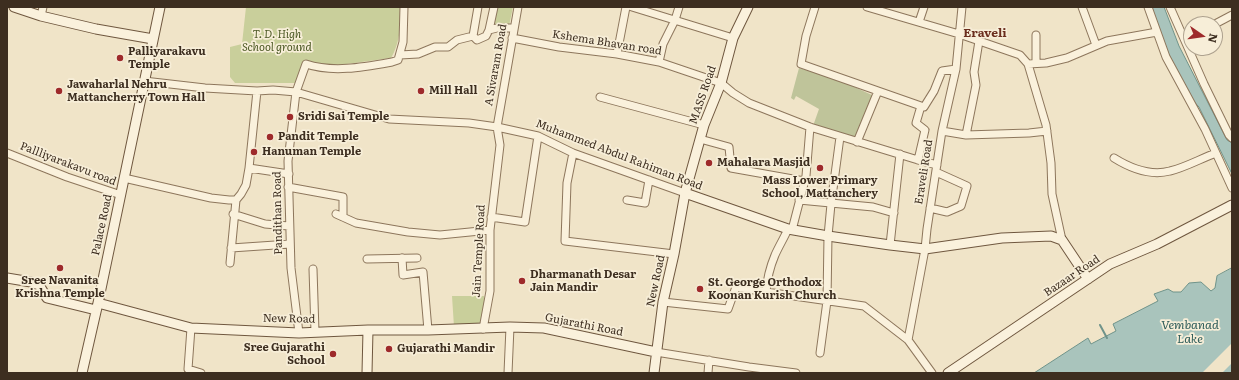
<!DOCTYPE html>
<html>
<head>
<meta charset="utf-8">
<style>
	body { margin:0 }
	#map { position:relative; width:1239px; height:380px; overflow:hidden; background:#f0e4c8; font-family:Literata,serif }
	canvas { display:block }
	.frame { position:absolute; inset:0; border:8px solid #3d2e20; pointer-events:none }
	.north { position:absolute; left:1183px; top:16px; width:40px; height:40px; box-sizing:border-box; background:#f7eed8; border:1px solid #ada18e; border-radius:50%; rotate:103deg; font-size:11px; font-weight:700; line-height:16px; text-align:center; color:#3d2e20 }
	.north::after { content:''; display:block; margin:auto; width:14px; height:18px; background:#9e2a2b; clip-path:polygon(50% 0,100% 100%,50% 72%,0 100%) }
</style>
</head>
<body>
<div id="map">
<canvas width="1239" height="380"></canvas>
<div class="frame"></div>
<div class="north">N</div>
</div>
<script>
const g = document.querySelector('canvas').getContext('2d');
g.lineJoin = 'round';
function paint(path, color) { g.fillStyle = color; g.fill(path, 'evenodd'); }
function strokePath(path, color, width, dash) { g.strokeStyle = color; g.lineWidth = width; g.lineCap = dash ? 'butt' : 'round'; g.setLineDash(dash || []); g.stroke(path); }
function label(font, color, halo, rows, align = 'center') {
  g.font = font + ' Literata,serif'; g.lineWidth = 3.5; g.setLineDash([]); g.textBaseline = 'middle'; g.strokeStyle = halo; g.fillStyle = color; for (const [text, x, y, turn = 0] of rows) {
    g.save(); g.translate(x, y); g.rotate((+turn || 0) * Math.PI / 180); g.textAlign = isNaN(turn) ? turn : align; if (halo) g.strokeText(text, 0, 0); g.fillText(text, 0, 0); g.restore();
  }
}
const green = new Path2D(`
	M246,7H401C402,22 399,46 391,58L339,65H325L305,61L302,65L296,83H235L230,77V47L242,44Z
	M492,7H513L509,26L489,23Z
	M452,296H484C484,327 483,324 454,327Z`);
const cemetery = new Path2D(`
	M799,68L837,79L874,96L856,139L813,126L819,109L796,96L794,100L791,98Z`);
const water = new Path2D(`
	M1151,7H1164L1179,46L1227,140L1232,143V174L1199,107L1182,89Z
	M1232,268V373H1034L1088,338L1091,344L1116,331L1113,324L1158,301L1154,294L1168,289L1173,292H1181L1189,283L1201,282L1211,291L1215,288L1217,276Z`);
const pier = new Path2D(`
	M1232,343V363L1222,373H1202Z`);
const stream = new Path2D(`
	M1100,325L1107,338`);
const street = new Path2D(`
	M632,7L733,38
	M815,7L806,36L801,64L921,106L916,123L925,130L918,160
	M867,7L959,34L1020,55L1028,64L1046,125L1051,163L1052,194L1062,240
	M1082,7L1096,45
	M1148,7L1166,57L1205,129L1232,188
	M1170,7L1204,84L1229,135L1232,138
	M41,16L43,7
	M919,22L924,7
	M1215,24L1232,15
	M489,30L494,7
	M1036,35V63
	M473,36L477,40L486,36L489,30L497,28H514
	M512,38L559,47L617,54L659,62L721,83L733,93L749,103L810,127L918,160L937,165
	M617,54L626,7
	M400,55L418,54L435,47H448L457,40L473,36L478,7
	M659,62L663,44L675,20L679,7
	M1028,64L1046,63L1067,58L1107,41L1157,32
	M144,81L205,88L257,91L273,90L296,92L389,119L469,123L497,127L538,136L573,153L685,193
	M600,97L704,125
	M921,106L924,107L934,91L942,71L956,69
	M942,131L966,135L1029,133L1047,131
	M966,135L976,85L974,72L979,41
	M700,139L729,147L731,168L804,181
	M857,142L878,91
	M7,153L67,177L121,195
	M573,153L567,183L565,241L674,254
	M1114,158C1130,168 1151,176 1170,171C1184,168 1202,158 1216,153
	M249,168L289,174
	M124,178L211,198L229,200H236L241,194L246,185L249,168L257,91
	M288,187L343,197V217
	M627,200L645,203L649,180
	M799,200L873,207L894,213
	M930,208L947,212L961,206L967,186L936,172
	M233,214L265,224L289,226
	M336,214L356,223L408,232L440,235L490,230
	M491,217L525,222L538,136
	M792,230L806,176L810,127
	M890,245L900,154
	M231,248L290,244
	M402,258L403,275L423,272L428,330
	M367,259L417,258
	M230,263L236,200
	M313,269L315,332
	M766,292L864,306L908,340L932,373
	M663,302L728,309L736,287L766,292C767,279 770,267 775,255C779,246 784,238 788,229
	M191,328L188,369L201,373
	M483,329L490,291V230L500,145L497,127L518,7
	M299,333L291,268L288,161L296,92L306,64C333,73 364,67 392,62L398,60L403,42L404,7
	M908,340L925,249L927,229L942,131L956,69L962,7
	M656,352L749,367L796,373
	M820,353L827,301L828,236L831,204L840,137
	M508,373L510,327
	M708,373L709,360`);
const secondary = new Path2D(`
	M14,7L41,16L96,29L153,39
	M685,193L788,229L828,236L890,245L925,249L1002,238L1051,236L1062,240L1088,279
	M7,278L31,282L39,285L47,298L96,310
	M98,303L191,328L299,333L368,330H428L510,327L544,328L656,352
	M82,373L98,303L160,7
	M367,373L368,330
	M654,373L663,302L674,254L685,193L704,125L721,83L733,38L748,7
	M948,373L1110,264L1157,244L1232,205`);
const markers = [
	[120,58,4,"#9e2a2b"],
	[59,91,4,"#9e2a2b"],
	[421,91,4,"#9e2a2b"],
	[290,117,4,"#9e2a2b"],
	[270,137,4,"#9e2a2b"],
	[254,152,4,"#9e2a2b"],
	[709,163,4,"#9e2a2b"],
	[820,168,4,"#9e2a2b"],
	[60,268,4,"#9e2a2b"],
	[522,281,4,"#9e2a2b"],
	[700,289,4,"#9e2a2b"],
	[389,349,4,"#9e2a2b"],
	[333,354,4,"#9e2a2b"]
];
const parkNames = [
	["T. D. High",277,35],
	["School ground",277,48]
];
const streetNames = [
	["Kshema Bhavan road",607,43,9],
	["A Sivaram Road",496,65,-80],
	["MASS Road",703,95,-71],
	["Muhammed Abdul Rahiman Road",619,155,21],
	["Pallliyarakavu road",68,164,21],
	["Eraveli Road",924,172,-81],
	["Pandithan Road",278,213,-91],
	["Palace Road",102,225,-78],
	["Jain Temple Road",479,251,-87],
	["Bazaar Road",1072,276,-34],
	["New Road",656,281,-78],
	["New Road",289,319,1],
	["Gujarathi Road",584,325,11]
];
const poiNames = [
	["Palliyarakavu",128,52],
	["Temple",128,65],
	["Jawaharlal Nehru",67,85],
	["Mattancherry Town Hall",67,98],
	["Mill Hall",429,91],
	["Sridi Sai Temple",298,117],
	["Pandit Temple",278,137],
	["Hanuman Temple",262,152],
	["Mahalara Masjid",717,163],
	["Mass Lower Primary",820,181,"center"],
	["School, Mattanchery",820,194,"center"],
	["Dharmanath Desar",530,275],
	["Jain Mandir",530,288],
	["Sree Navanita",60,281,"center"],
	["Krishna Temple",60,294,"center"],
	["St. George Orthodox",708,283],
	["Koonan Kurish Church",708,296],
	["Sree Gujarathi",325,348,"right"],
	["School",325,361,"right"],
	["Gujarathi Mandir",397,349]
];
const neighbourhoodNames = [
	["Eraveli",985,33]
];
const waterNames = [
	["Vembanad",1190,325],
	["Lake",1190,339]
];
paint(green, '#c9cf9b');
paint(cemetery, '#bfc49a');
paint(water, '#a9c4bc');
strokePath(water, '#6f938a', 1);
paint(pier, '#f0e4c8');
strokePath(stream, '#6f938a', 2);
strokePath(street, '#8d765c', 9);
strokePath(secondary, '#6f573f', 11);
strokePath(street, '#faf1dc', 7);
strokePath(secondary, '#faf1dc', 9);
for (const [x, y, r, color] of markers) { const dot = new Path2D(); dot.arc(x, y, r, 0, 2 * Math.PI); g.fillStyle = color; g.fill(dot); strokePath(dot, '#f7eed8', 1.5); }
label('italic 11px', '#4d5a26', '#f7eed8', parkNames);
label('11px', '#3d2e20', '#f7eed8', streetNames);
label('bold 11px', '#3d2e20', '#f7eed8', poiNames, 'left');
label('bold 12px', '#6b2e1e', '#f7eed8', neighbourhoodNames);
label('italic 12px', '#2f5d5a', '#f7eed8', waterNames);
</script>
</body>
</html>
